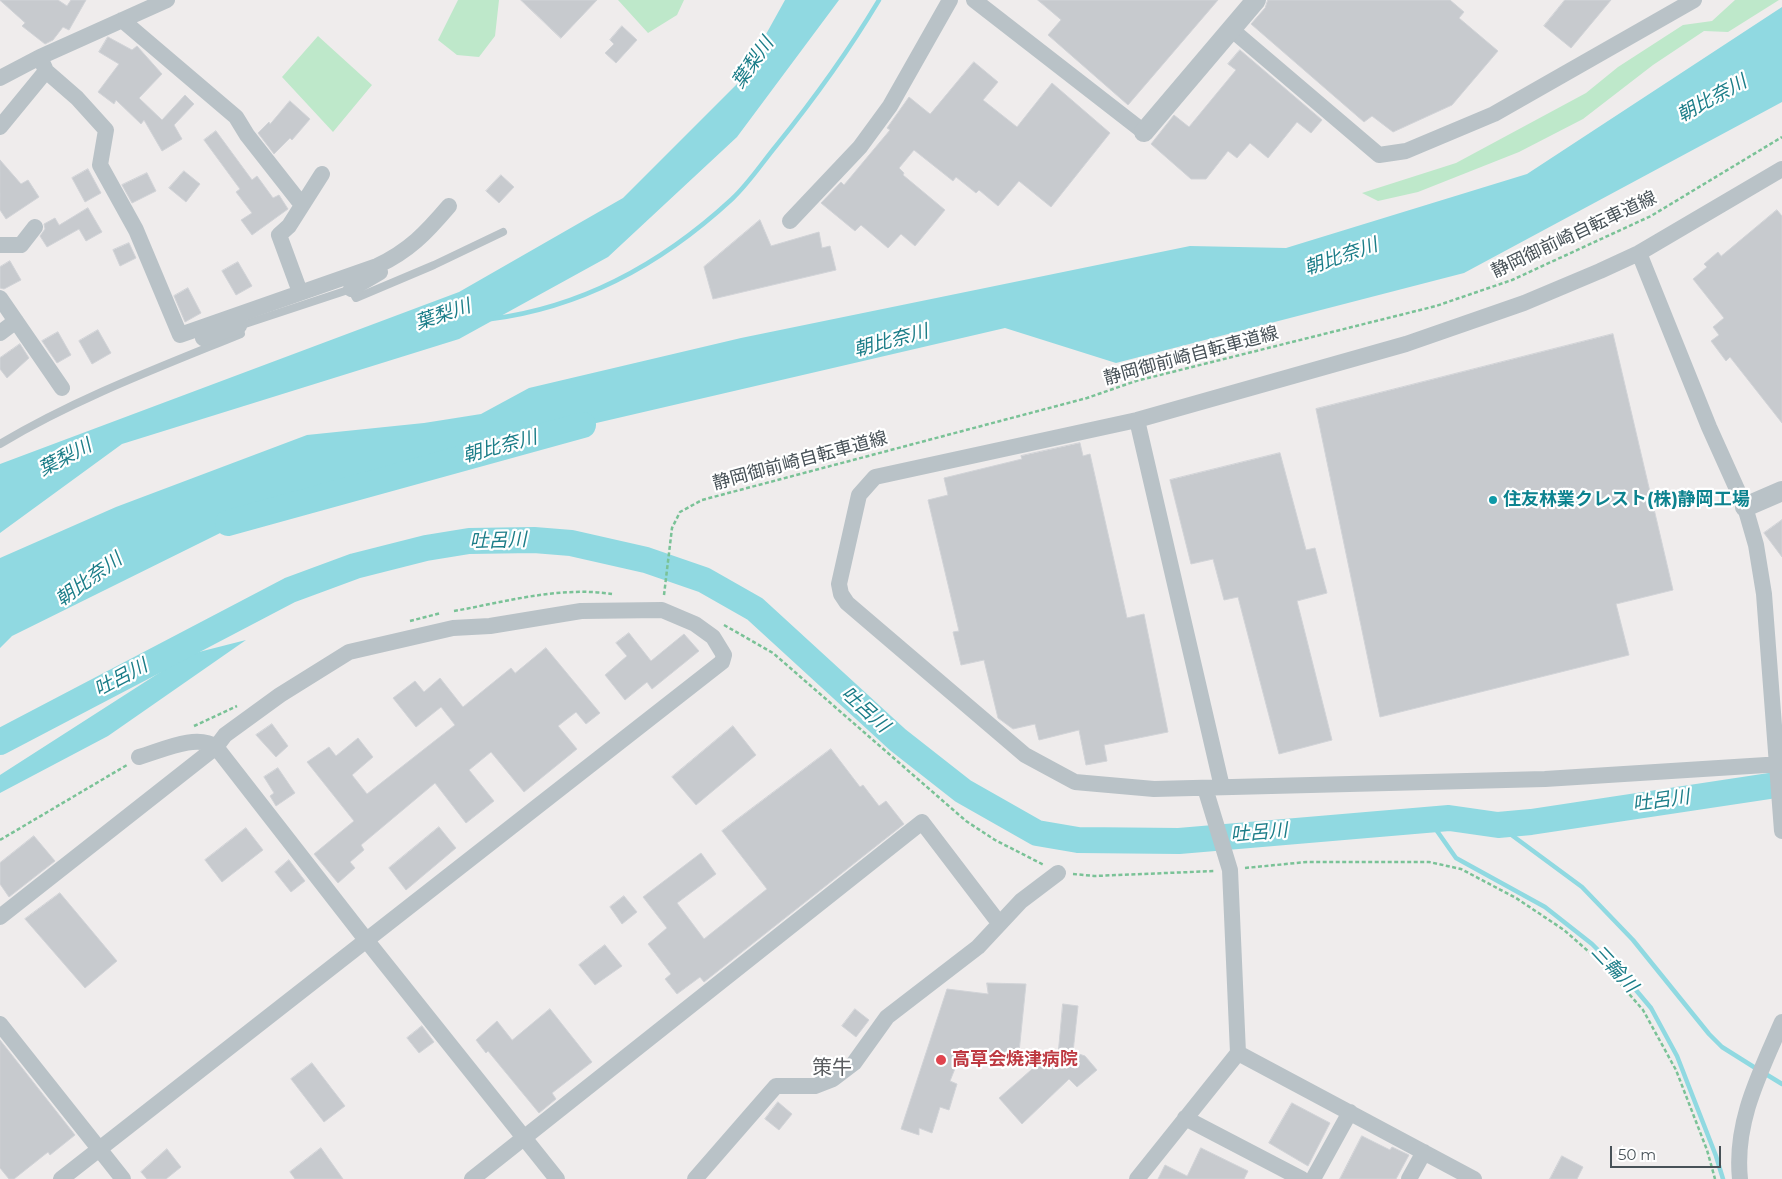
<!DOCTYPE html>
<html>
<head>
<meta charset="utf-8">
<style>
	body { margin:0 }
	#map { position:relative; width:1782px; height:1179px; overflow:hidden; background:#efecec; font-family:Montserrat,sans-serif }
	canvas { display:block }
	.scale { position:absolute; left:1610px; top:1146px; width:111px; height:22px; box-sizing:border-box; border:2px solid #475157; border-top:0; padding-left:6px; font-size:15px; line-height:18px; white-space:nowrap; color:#475157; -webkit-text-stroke:4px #fff; paint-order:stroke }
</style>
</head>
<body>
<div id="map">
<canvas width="1782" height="1179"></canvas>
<div class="scale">50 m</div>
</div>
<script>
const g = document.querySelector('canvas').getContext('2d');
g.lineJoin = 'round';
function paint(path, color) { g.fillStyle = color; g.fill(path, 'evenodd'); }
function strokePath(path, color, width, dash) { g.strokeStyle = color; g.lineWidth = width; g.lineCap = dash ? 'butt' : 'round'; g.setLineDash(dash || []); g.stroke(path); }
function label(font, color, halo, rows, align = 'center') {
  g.font = font + ' Montserrat,"Noto Sans JP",sans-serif'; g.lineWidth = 4.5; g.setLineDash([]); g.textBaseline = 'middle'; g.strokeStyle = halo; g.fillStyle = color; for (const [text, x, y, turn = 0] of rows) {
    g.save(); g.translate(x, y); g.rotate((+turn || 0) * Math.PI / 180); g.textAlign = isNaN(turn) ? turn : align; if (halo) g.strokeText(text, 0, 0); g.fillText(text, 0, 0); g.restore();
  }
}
const green = new Path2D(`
	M458,0H499L495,36L479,57L457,55L438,40Z
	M618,0H684L677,15L648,33Z
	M1735,0H1779L1728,32L1704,31L1653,65L1583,119L1519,152L1418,192L1378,201L1362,193L1456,163L1586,93L1618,67L1683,25L1712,21Z
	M318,36L372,85L333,132L282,77Z`);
const water = new Path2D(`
	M785,0H839L737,137L608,257L459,339L122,444L0,533V464L459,292L623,198L740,81Z
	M1782,7V102L1464,273L1116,363L1005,328L549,434L293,497L12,636L0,648V558L116,507L307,435L424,423L481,414L529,388L741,338L1190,246L1286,248L1527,174Z
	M246,640L108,736L0,793V775L187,655Z`);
const stream = new Path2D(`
	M491,319C584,307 665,261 732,199C749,183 762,163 776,146C814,99 848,52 879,0
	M1430,821L1456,858L1545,907L1592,944L1625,977L1651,1008L1677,1056L1716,1156L1723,1179
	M1498,825L1582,887L1633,940L1709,1034L1722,1047L1757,1069
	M1764,1073L1782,1084`);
const river = new Path2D(`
	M228,523L583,425
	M0,742L290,590L355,566L426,548L469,541L534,540L571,543L646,560L704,580L755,609L898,740L963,791L1037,833L1078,840L1179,841L1449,818L1498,825L1531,822L1782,784`);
const building = new Path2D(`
	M0,0H58L67,6L71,0H86L69,30L63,27L53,40L45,44L22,26L25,23Z
	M521,0H597L561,38Z
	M1038,0H1218L1128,105L1048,35L1061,20Z
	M1268,0H1450L1464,12L1459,18L1498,51L1452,105L1393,132L1372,116L1364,122L1251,24L1265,8Z
	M1565,0H1611L1571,48L1544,26Z
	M622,26L637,40L616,63L605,53L614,44L610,40Z
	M108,37L132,50L137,46L162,74L139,98L162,120L185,95L194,104L174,125L182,139L162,151L144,120L141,124L116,100L114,104L98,92L119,64L99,52Z
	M1240,50L1322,120L1311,133L1297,122L1268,158L1250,143L1237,158L1228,151L1206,179H1191L1151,144L1174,115L1189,127L1236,70L1228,64Z
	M974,62L998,82L983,100L1017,127L1052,83L1110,133L1051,207L1019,181L998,206L979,190L976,193L956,177L953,181L914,150L899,168L904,173L903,175L945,210L915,246L901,234L888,248L861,225L855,231L821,203L841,182L844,185L890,130L887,128L909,97L930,114Z
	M290,101L310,119L292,140L290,138L274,154L258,133L269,122L270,124Z
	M216,131L252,180L257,176L273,198L279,195L288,209L252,235L241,220L252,213L236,192L240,189L204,140Z
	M0,160L21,184L28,180L39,197L6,219L0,210Z
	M88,169L101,193L85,202L72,178Z
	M184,171L200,184L186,202L169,188Z
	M147,173L156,191L132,203L122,185Z
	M501,175L514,187L499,203L486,191Z
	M88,208L102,232L86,241L79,229L47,247L40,236L45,229L44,224L55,218L59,225Z
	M1777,210L1782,216V423L1730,357L1726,361L1711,341L1719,335L1713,327L1724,318L1693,279L1707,267L1704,264L1718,252L1721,256Z
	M760,220L771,246L819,232L822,248L830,246L836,270L713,299L704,267Z
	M129,243L136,258L120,266L113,250Z
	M10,261L21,280L4,289L0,288V267Z
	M238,262L252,286L236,295L222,271Z
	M188,288L201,313L185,322L174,296Z
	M98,330L111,353L92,364L79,341Z
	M58,332L71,355L57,363L42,341Z
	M1613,334L1673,590L1616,604L1629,655L1380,717L1316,409Z
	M20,344L29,358L7,378L0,369V358Z
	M1080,443L1083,456L1090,454L1127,618L1144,614L1168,732L1104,745L1107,761L1086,765L1079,730L1039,740L1035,724L1013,729L998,718L984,660L961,665L953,632L959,631L928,500L948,495L944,478L1022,459L1021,456Z
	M1280,453L1306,550L1315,548L1327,593L1297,601L1332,740L1279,754L1238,597L1224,600L1213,559L1191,564L1170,480Z
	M1782,520V557L1764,533Z
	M629,633L651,661L684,634L699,651L652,689L647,682L625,700L605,675L627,656L616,643Z
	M546,648L600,713L586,724L576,712L558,726L577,749L524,792L491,752L469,770L494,801L466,823L435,783L361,845L364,850L350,862L355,868L338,883L314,854L354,821L307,762L329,747L336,756L358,738L373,757L352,775L367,794L455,725L441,707L416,727L393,698L415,681L424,692L440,678L463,707L511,668L515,673Z
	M272,724L288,746L276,757L256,735Z
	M733,726L756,755L696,805L672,777Z
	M831,749L860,787L863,785L879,806L886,801L904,824L704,982L700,977L677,994L665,979L671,974L648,944L667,928L643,897L701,853L716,874L677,903L704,939L767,889L722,831Z
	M278,768L295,793L276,806L270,796L274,793L264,777Z
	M439,827L456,848L406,890L389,868Z
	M246,828L263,850L222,882L205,860Z
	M34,836L55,861L9,897L0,884V863Z
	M289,860L305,881L291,892L275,872Z
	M60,893L117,961L85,988L25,919Z
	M624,896L637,912L622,924L610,907Z
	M605,945L622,966L595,985L579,965Z
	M987,983L1026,984L1018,1062L987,1063V1058L960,1056L950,1081L957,1084L949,1110L940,1107L932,1133L919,1128V1135L901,1129L947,989L988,994Z
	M1063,1004L1078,1006L1073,1052L1085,1056L1097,1070L1077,1087L1069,1079L1022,1124L999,1098L1039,1063H1057Z
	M550,1009L592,1062L552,1093L556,1099L539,1113L488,1051L486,1053L476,1040L497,1021L512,1040Z
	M855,1009L869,1020L856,1037L842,1026Z
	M422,1026L434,1042L419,1053L407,1038Z
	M0,1040L75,1135L50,1155L48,1152L14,1179H9L0,1168Z
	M312,1063L345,1106L324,1122L291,1079Z
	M778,1102L792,1114L779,1130L765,1119Z
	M1292,1103L1330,1123L1308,1166L1269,1143Z
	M1362,1136L1390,1150L1392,1147L1409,1155L1396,1179H1340Z
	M321,1148L343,1179H295L290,1172Z
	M1201,1148L1248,1171L1244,1179H1158L1165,1165L1187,1176Z
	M167,1149L181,1167L166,1179H147L141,1172Z
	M1562,1156L1583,1167L1577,1179H1550Z`);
const path = new Path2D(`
	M664,595L672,528L680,512L702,500L1087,398L1136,381L1436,306L1512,280L1651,216L1782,137
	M454,611C505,602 559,586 612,594
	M410,621L441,613
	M724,625L773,653L966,821L995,840L1044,865
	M194,726L237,706
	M0,840L127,765
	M1245,868L1307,862H1429L1461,869L1516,898L1564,930L1604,965L1643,1010L1676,1070L1707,1150L1715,1179
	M1073,874L1094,876L1215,871`);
const service = new Path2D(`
	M0,444C75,399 160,367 241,334L239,326L351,289L356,298L434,265L503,232`);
const minor = new Path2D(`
	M974,0L1144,132
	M122,20L236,117L247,135L302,205
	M1231,29L1379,155L1406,151L1494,114L1694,0
	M40,57L46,71L77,98L106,130L100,165L136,230L180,335L377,266C409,251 426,233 449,206
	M0,78L40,57L167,0
	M0,127L46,71
	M1782,169L1639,253L1600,271L1524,303L1406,344L1137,420L875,477L859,495L839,584L841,594L847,603L1025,755L1075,782L1154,789L1545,779L1782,764
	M790,221L860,147L890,106L950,0
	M0,245H21L35,227
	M1639,253L1709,427L1745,507L1756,545L1764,594L1782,831
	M351,289L380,272
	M300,292L279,235L289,226L322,174
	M0,298L62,388
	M0,333L16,321
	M203,338L239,326
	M1137,420L1222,787
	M139,757C161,751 196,733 216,747L367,941L557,1179
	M1205,788L1230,870L1238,1053
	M0,917L216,747L225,735L280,695L349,652L453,628L490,626L581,611L662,610L695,624L713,637L724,655L722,662L61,1179
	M0,1024L123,1179
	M1185,1118L1302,1179
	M472,1179L922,822L999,923
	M695,1179L776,1086H815L833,1079L854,1063L887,1017L978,947L1021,901L1058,873
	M1137,1179L1238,1053L1474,1179
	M1313,1179L1350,1112
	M1409,1179L1424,1152
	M1740,1179C1734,1122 1760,1073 1782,1022`);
const tertiary = new Path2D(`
	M1144,132L1256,0
	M1745,507L1782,491`);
const markers = [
	[1493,500,5,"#0f9aa8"],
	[941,1060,6,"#e0444e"]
];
const streetNames = [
	["静岡御前崎自転車道線",1574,235,-25],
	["静岡御前崎自転車道線",1191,356,-15],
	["静岡御前崎自転車道線",800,461,-15]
];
const cultureNames = [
	["住友林業クレスト(株)静岡工場",1503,500]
];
const healthNames = [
	["高草会焼津病院",952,1060]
];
const waterNames = [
	["葉梨川",753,63,-55],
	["朝比奈川",1712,99,-29],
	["朝比奈川",1341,257,-19],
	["葉梨川",443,315,-19],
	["朝比奈川",891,341,-15],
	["朝比奈川",500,447,-15],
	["葉梨川",65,458,-28],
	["吐呂川",498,541,-2],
	["朝比奈川",89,580,-36],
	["吐呂川",121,678,-28],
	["吐呂川",865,710,42],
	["吐呂川",1661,801,-8],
	["吐呂川",1259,833,-5],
	["三輪川",1614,969,47]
];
const quarterNames = [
	["策牛",832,1068]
];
paint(green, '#bee8ca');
paint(water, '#90d9e1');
strokePath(stream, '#90d9e1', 4.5);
strokePath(river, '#90d9e1', 26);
paint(building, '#c7cace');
strokePath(building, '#d1d3d7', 1);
strokePath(path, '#7ac297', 2.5, [4, 2.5]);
strokePath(service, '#b9c2c7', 8);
strokePath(minor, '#b9c2c7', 16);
strokePath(tertiary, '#b9c2c7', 20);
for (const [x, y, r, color] of markers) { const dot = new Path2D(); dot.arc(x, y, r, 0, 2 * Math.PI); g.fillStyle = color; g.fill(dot); strokePath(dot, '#fff', 2); }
label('18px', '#475157', '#fff', streetNames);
label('bold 18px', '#0d838f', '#fff', cultureNames, 'left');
label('bold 18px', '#be3a42', '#fff', healthNames, 'left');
label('italic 19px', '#1b7d88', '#fff', waterNames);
label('20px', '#5a5d60', '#fff', quarterNames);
</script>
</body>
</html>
